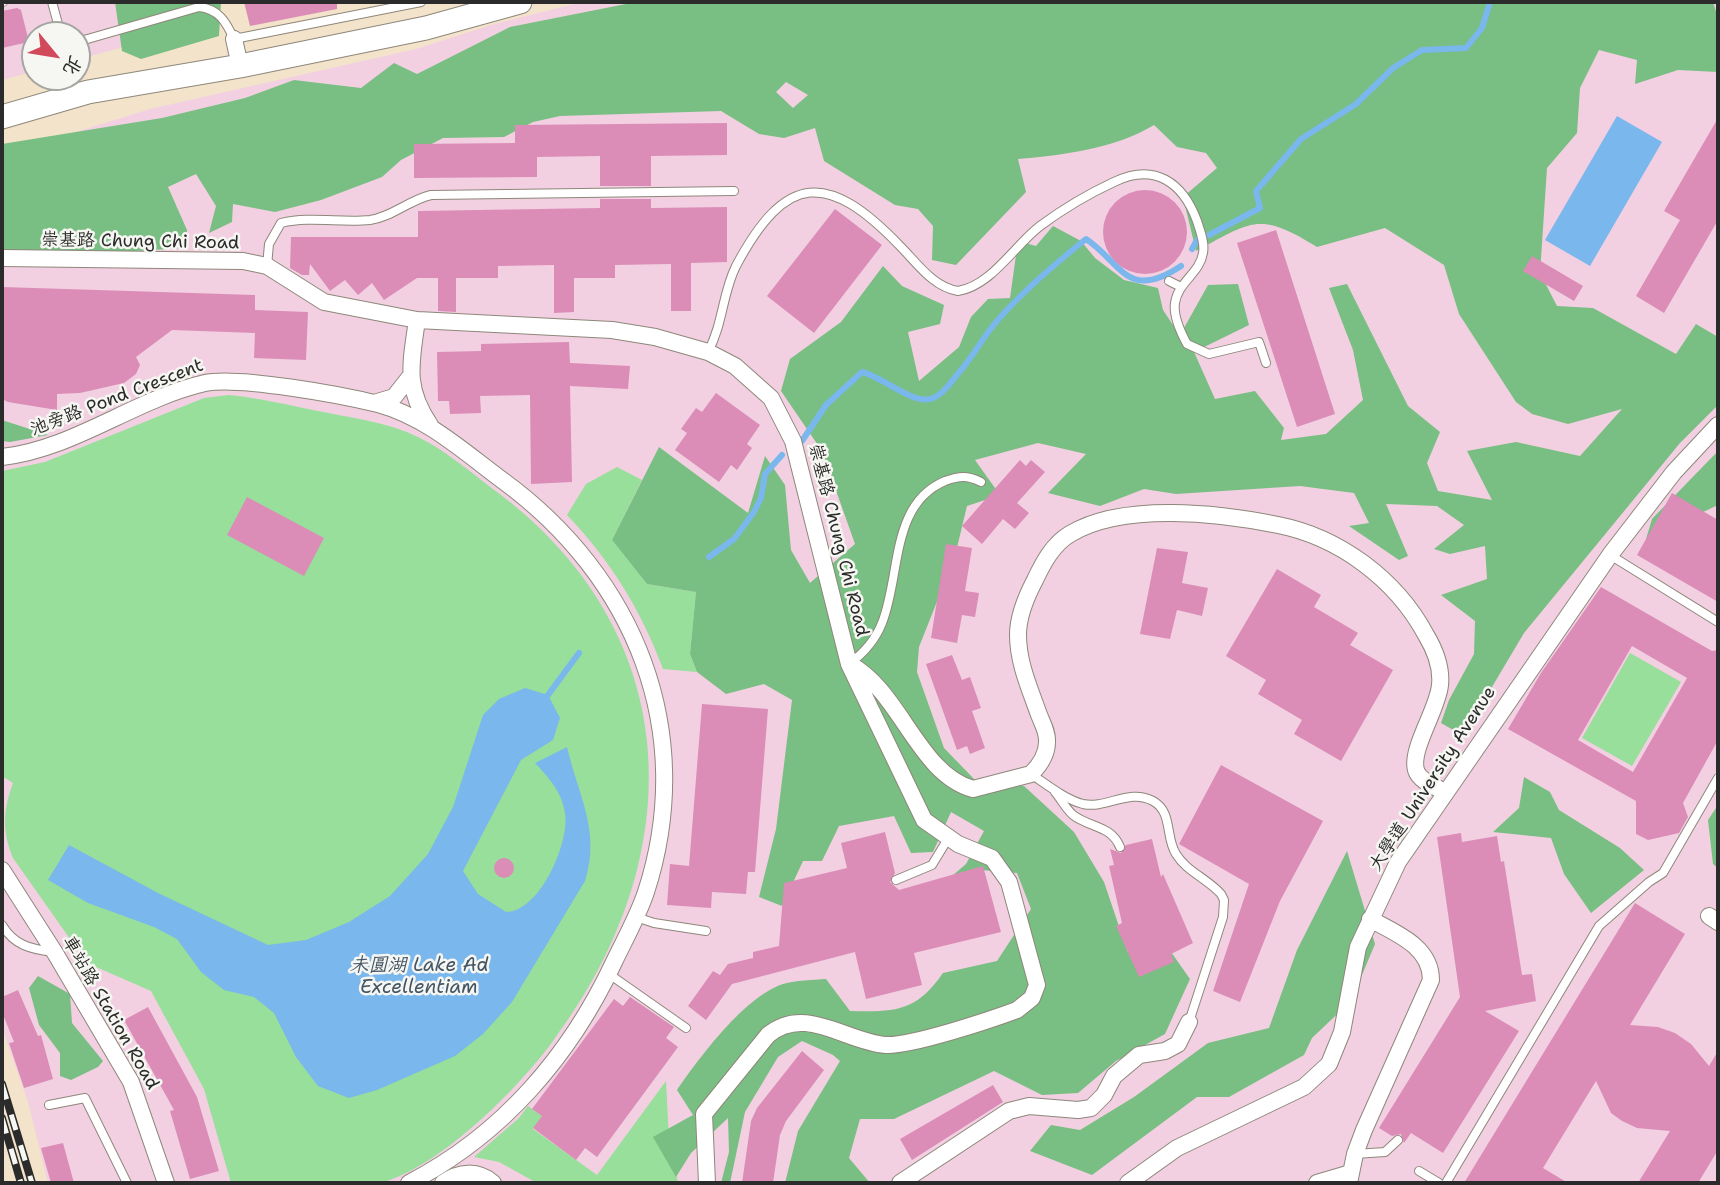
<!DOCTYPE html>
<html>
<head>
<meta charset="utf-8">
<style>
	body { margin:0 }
	#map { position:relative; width:1720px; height:1185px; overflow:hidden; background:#f2e3ca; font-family:"Shantell Sans","LXGW WenKai TC",sans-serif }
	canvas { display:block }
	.frame { position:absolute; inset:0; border:4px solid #2b2b2b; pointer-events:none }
	.north { position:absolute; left:21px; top:21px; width:70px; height:70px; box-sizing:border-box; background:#f6f6f2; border:2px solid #a5a5a2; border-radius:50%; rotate:120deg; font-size:19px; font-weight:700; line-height:28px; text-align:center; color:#2b2b2b }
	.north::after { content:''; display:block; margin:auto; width:24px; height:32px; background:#d1495b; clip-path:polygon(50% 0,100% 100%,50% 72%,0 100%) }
</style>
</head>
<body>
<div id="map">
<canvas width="1720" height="1185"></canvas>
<div class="frame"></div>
<div class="north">北</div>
</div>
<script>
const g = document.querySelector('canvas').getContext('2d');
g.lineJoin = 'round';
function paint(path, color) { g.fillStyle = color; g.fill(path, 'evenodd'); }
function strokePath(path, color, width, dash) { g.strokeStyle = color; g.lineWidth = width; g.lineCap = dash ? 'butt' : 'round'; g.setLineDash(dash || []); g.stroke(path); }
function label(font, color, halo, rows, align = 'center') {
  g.font = font + ' "Shantell Sans","LXGW WenKai TC",sans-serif'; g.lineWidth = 5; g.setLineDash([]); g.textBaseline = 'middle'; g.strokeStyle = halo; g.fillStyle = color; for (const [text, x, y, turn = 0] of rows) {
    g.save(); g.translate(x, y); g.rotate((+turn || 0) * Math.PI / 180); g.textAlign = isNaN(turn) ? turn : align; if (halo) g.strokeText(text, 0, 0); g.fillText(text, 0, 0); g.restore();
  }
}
const built = new Path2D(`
	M2,2H179L187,29L77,60V35H35V71L2,80Z
	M582,2H1718V1183H48L28,1102L2,1028V155L150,109L416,49L494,24Z`);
const green = new Path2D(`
	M229,395C259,398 289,405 318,411C352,418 387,422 418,437C445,450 469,471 493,489C687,631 692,856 553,1041C517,1090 439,1168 380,1183C366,1185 348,1183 334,1183C300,1183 265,1183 231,1183L204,1089L151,991L87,963L13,858C2,831 3,810 13,783L2,776V471L45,462L204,398Z
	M617,467L642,480L612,540L647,584L696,592L690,654L697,672L663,669C641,610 611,561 567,515L586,484Z
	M1630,653L1681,682L1632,766L1582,738Z
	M666,1081L669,1140L678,1183H537L499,1162L474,1157L519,1118L528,1106L542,1116L533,1129L597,1175Z`);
const forest = new Path2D(`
	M115,2H221L219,36L141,59L122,51Z
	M636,2H1713L1718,18V72L1678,70L1635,84L1637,60L1599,50L1580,88L1577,133L1547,168L1540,273L1557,306L1593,308L1676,354L1696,324L1718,337V405L1680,443L1524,633L1489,692L1467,738L1441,723L1449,700L1474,654L1475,621L1441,595L1487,579L1485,546L1450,554L1434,549L1464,525L1437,506L1386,504L1408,556L1399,560L1349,526L1369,523L1354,493L1300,486L1176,494L1144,489L1100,506L1048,493L1086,454L1038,443L975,460L1000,495L967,506L955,556L919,647L917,672L944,748L975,780L1024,786L1074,832L1104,882L1128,953L1171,952L1190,979L1165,1034L1116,1061L1078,1093L1042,1095L994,1071L894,1119H860L849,1158L870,1183H785L798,1131L840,1061L833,1055L802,1041L778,1057L745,1112L730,1183H721L729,1152L728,1118L691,1153L676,1177L653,1137L693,1115L677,1090C700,1057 744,997 783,984C796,980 813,980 826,979L850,1011C895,1012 916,1012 943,973L997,961L1031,909L1017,873L981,870L952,876L966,864L984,831L951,812L933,852L911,853L894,816L839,826L822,861H803L782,906L759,897L776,829L792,700L764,684L726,694L697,672L690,654L696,592L647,584L612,540L659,447L748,513L765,456L785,485L791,550L810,583L855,544L822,451L781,391L790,359L841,322L883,266L902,286L944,305L940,324L908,332L919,381L959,347L971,317L988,299L1010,298L1018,241L1036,246L1053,226L1081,241L1095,258L1124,280L1158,288L1163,310L1177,331L1184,328L1208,285L1238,284L1249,325L1194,352L1215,399L1255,391L1284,428L1281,440L1326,434L1363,400L1353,350L1329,288L1347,284L1408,406L1440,432L1427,463L1438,491L1492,500L1467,451L1516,442L1580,456L1622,409L1568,424L1532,414L1516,402L1459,314L1444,265L1385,228L1317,247C1259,211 1252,221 1196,251L1183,197L1217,168L1206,153L1177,147L1154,125C1114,149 1063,155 1018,159L1026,192L956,265L932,260L933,226L918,209L895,205L824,161L815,128L784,138L759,134L721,111L560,116L533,122L504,137L443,138L401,160L382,177L321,200L275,212L233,204L232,222L209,233L216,206L196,174L168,187L187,230L186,248L32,257L2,254V144L162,118L245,98L294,80L361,88L394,63L417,74L510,27ZM786,82L808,95L793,108L776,92Z
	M2,420L48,435L10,442L2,441Z
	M1718,451V505L1646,539L1652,519Z
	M1524,777L1550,792L1559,810L1620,848L1644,870L1591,913L1564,874L1551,838L1493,832L1519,808Z
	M1718,805V868L1713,864L1708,820Z
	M1347,851L1375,944L1351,1001L1312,1038L1304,1055L1229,1097H1197L1092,1175L1030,1151L1051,1125L1080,1130L1134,1097L1208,1043L1269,1028L1297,950Z
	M38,976L70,994L72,1023L103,1061L98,1067L71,1080L60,1076V1053L39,1025L29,988Z`);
const water = new Path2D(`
	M1617,116L1662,142L1590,266L1545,240Z
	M525,688L548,695L560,718L553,740L521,760L463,871L478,894L506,912C540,912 570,842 565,813C562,792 549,778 535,763L567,747C578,795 601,831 585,881L512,1002L483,1034L455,1056L377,1090L349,1098L318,1086L296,1057L274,1013L254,997L224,990L201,972L177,939L154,927L88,903L48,880L69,845L158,893L268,945L306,940L349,922L390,896L428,854L453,807L483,715L499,699Z`);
const stream = new Path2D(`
	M1209,235L1260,208L1256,191L1301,139L1356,104L1393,68L1422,50L1466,48L1482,28L1490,2
	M1192,249L1197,240
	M802,441L826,405L862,372C883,377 910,403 930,399C943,396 952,380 961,370C973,356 981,341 992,327C1016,297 1056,263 1086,239C1122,263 1127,302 1181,266
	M709,557L734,539L754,512L761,498L765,474L782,455
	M548,695L579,653`);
const building = new Path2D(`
	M244,2H337V9L250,26Z
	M17,8L21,10L29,42L2,48V11Z
	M1718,118V220L1664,313L1636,296L1680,220L1664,211Z
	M727,123V155L651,156V186H600V156L537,157V177L414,178V144L515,143V125Z
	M1103 232a42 42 0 1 1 84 0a42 42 0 1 1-84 0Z
	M600,199H651V208L727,207V262L691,263V311H671V264L615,265V278H574V312L554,313V265L498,266V278H456V312L438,311V278H417L384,300L372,283L358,295L345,280L330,291L310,264L309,275H302L290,268L291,237H418V211L600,208Z
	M835,209L882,245L814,333L767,296Z
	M1276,230L1335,414L1297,427L1237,243Z
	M1532,256L1583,286L1574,301L1523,271Z
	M2,287L255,295V310L308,312L306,360L254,358L255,333L172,330L136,357L140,365L136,374L124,383L80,393L57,394V410L8,402L2,399Z
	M569,342L570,363L630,366L628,389L570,386L572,482L531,484L530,395L480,396L481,413L450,414L449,401H438L437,352L481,351V344Z
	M716,393L760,425L747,444L752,448L737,470L731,465L719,482L675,450L687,433L681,429L696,408L702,412Z
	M1020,460L1026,466L1031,460L1045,472L1017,503L1029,513L1015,529L1003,519L982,544L962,526Z
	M1672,493L1718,520V602L1637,555Z
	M247,497L324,538L304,576L227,535Z
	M946,544L972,548L965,591L979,593L975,617L962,615L957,643L931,638Z
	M1157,548L1188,552L1182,583L1208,588L1202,616L1177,610L1170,639L1140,634Z
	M1277,569L1321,595L1314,607L1358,633L1350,645L1393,670L1341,761L1294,734L1302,720L1258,694L1266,680L1226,656Z
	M1601,587L1712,651L1718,650V740L1683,803L1688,817L1679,833L1648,840L1636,834V801L1508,729L1541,673ZM1632,646L1687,678L1633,772L1578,740Z
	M952,655L962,680L970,677L981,708L972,711L985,748L970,754L967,746L957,750L926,664Z
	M702,704L768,709L755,872H748L746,894L712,892L711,908L667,905L670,864L689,866Z
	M1221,765L1323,821L1280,901L1240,1002L1213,991L1249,884L1179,844Z
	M885,832L895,873L890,882L899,890L983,866L1001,932L914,953L922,985L866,999L855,952L732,984L706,1020L688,1006L713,971L720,975L728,964L753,958V952L779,946L784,883L847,868L841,843Z
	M1461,833L1462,842L1497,836L1501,862L1504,861L1522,975L1532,974L1536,1001L1485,1011L1519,1031L1443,1153L1411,1133L1404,1143L1401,1134L1392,1136L1379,1128L1460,997L1437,837Z
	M1152,839L1161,877L1163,874L1193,943L1171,954L1174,962L1139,977L1116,926L1122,923L1109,866L1114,865L1110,849L1121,853L1126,845Z
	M494 868a10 10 0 1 1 20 0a10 10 0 1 1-20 0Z
	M1635,903L1685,934L1630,1025L1658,1027L1675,1033L1691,1044L1709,1066L1718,1051V1150L1698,1183H1638L1670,1131L1637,1128L1622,1121L1611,1113L1596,1081L1543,1168L1568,1183H1464Z
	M18,990L38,1036L41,1035L53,1079L24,1088L9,1043L14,1042L2,1012V997Z
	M630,997L674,1027L666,1038L678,1047L597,1157L585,1148L576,1160L533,1128L542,1116L532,1109L614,999L623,1006Z
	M148,1007L197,1097L219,1171L190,1179L170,1111L174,1110L124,1020Z
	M802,1051L824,1070L786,1121L780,1135L773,1183H742L751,1121L757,1108Z
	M993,1085L1003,1102L912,1160L900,1139Z
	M63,1143L74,1183H51L41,1148Z`);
const lane = new Path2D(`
	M2,2H3
	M52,2L60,31L65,35
	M77,42L199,7C219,9 226,22 234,39L421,2
	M267,266L269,244L281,223C311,216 340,223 370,220C392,217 409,200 431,195L734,191
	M1169,281L1181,287
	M708,352C724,321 722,294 736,266C786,172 828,171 900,246C917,263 933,287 958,291C991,286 1014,246 1040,226C1063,209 1088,194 1114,182C1155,162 1183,183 1197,221C1200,231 1205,242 1203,253C1200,273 1178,282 1175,303C1173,316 1181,333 1187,344L1209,354L1259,342L1266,363
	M1610,555L1718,622
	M849,664C864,653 875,641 882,623C901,576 890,504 945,481C959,476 967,475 981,482
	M1031,774C1046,784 1066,800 1083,804C1107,809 1129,788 1153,801C1173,812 1165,837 1176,854C1186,871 1208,879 1221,894L1224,900L1223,917L1189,1022
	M1055,792C1061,799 1066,809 1073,815C1090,828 1111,825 1120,847
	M896,880L932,865L949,837
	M636,917L654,923L706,931
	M2,925C14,945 30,949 53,952
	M609,974L686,1028
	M49,1105L85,1098L127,1183
	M1355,1154L1385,1152L1398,1140
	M1419,1171L1439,1183
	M1446,1183L1599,926L1649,882L1663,873L1718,778`);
const street = new Path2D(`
	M234,39L240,66
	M2,258L243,261L267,266L324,302L417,320L612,330L655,337L708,352L735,366L771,398L793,441L849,664C900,690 918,774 973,789L1031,774C1040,765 1047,755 1047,742C1048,732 1041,721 1038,712C1029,687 1018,662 1018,635C1018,616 1026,597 1035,580C1043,563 1053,544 1070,534C1123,502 1219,513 1278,525C1339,537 1396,579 1426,635C1435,650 1442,666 1440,685C1438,709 1410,749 1416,770C1419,781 1436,787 1445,792
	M417,320C411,363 404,387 430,425
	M374,403L394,397L409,378
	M2,457C74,449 135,399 205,383C238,376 342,395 378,404C426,417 463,451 502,480C635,577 698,731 646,892C638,916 625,939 614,962C570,1056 502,1135 409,1183
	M2,870L55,953L131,1082L166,1183
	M1709,916L1718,922
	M443,1183C459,1171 478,1170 493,1183
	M707,1183L704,1114L768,1035C805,1004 846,1042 886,1045C912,1046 990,1020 1017,1010L1032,998L1037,985L1009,882L992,858L958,844L924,820L849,664
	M900,1183L1009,1111L1029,1106L1078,1110L1091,1108L1104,1095L1114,1076L1139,1055L1165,1051L1178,1044L1189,1022
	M1128,1183L1177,1148L1304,1087L1329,1064L1342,1032L1358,947L1398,862L1610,555L1674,472L1718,425
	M1317,1183L1351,1173
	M1349,1183L1355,1154L1364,1130L1431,980C1431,946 1395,933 1370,919`);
const secondary = new Path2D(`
	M2,117L88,92L240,66L426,28L520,2`);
const rail = new Path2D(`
	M2,1084L32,1183
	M2,1118L21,1183`);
const streetNames = [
	["崇基路 Chung Chi Road",140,242,1],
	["池旁路 Pond Crescent",117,398,-21],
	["崇基路 Chung Chi Road",838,540,76],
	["大學道 University Avenue",1433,779,-57],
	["車站路 Station Road",110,1013,60]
];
const waterNames = [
	["未圓湖 Lake Ad",419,966],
	["Excellentiam",419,988]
];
paint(built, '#f2d0e2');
paint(green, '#97df9a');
paint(forest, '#79be82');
paint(water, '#7ab7ec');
strokePath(stream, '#7ab7ec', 6);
paint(building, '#db8db7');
strokePath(lane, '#8e877a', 10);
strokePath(street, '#8e877a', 18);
strokePath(secondary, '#8e877a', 25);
strokePath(lane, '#fff', 8);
strokePath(street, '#fff', 16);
strokePath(secondary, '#fff', 23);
strokePath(rail, '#2b2b2b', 8);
strokePath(rail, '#f6f6f2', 5, [16]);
label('18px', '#2b2b2b', '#f6f6f2', streetNames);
label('italic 19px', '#435565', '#f6f6f2', waterNames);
</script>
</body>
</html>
